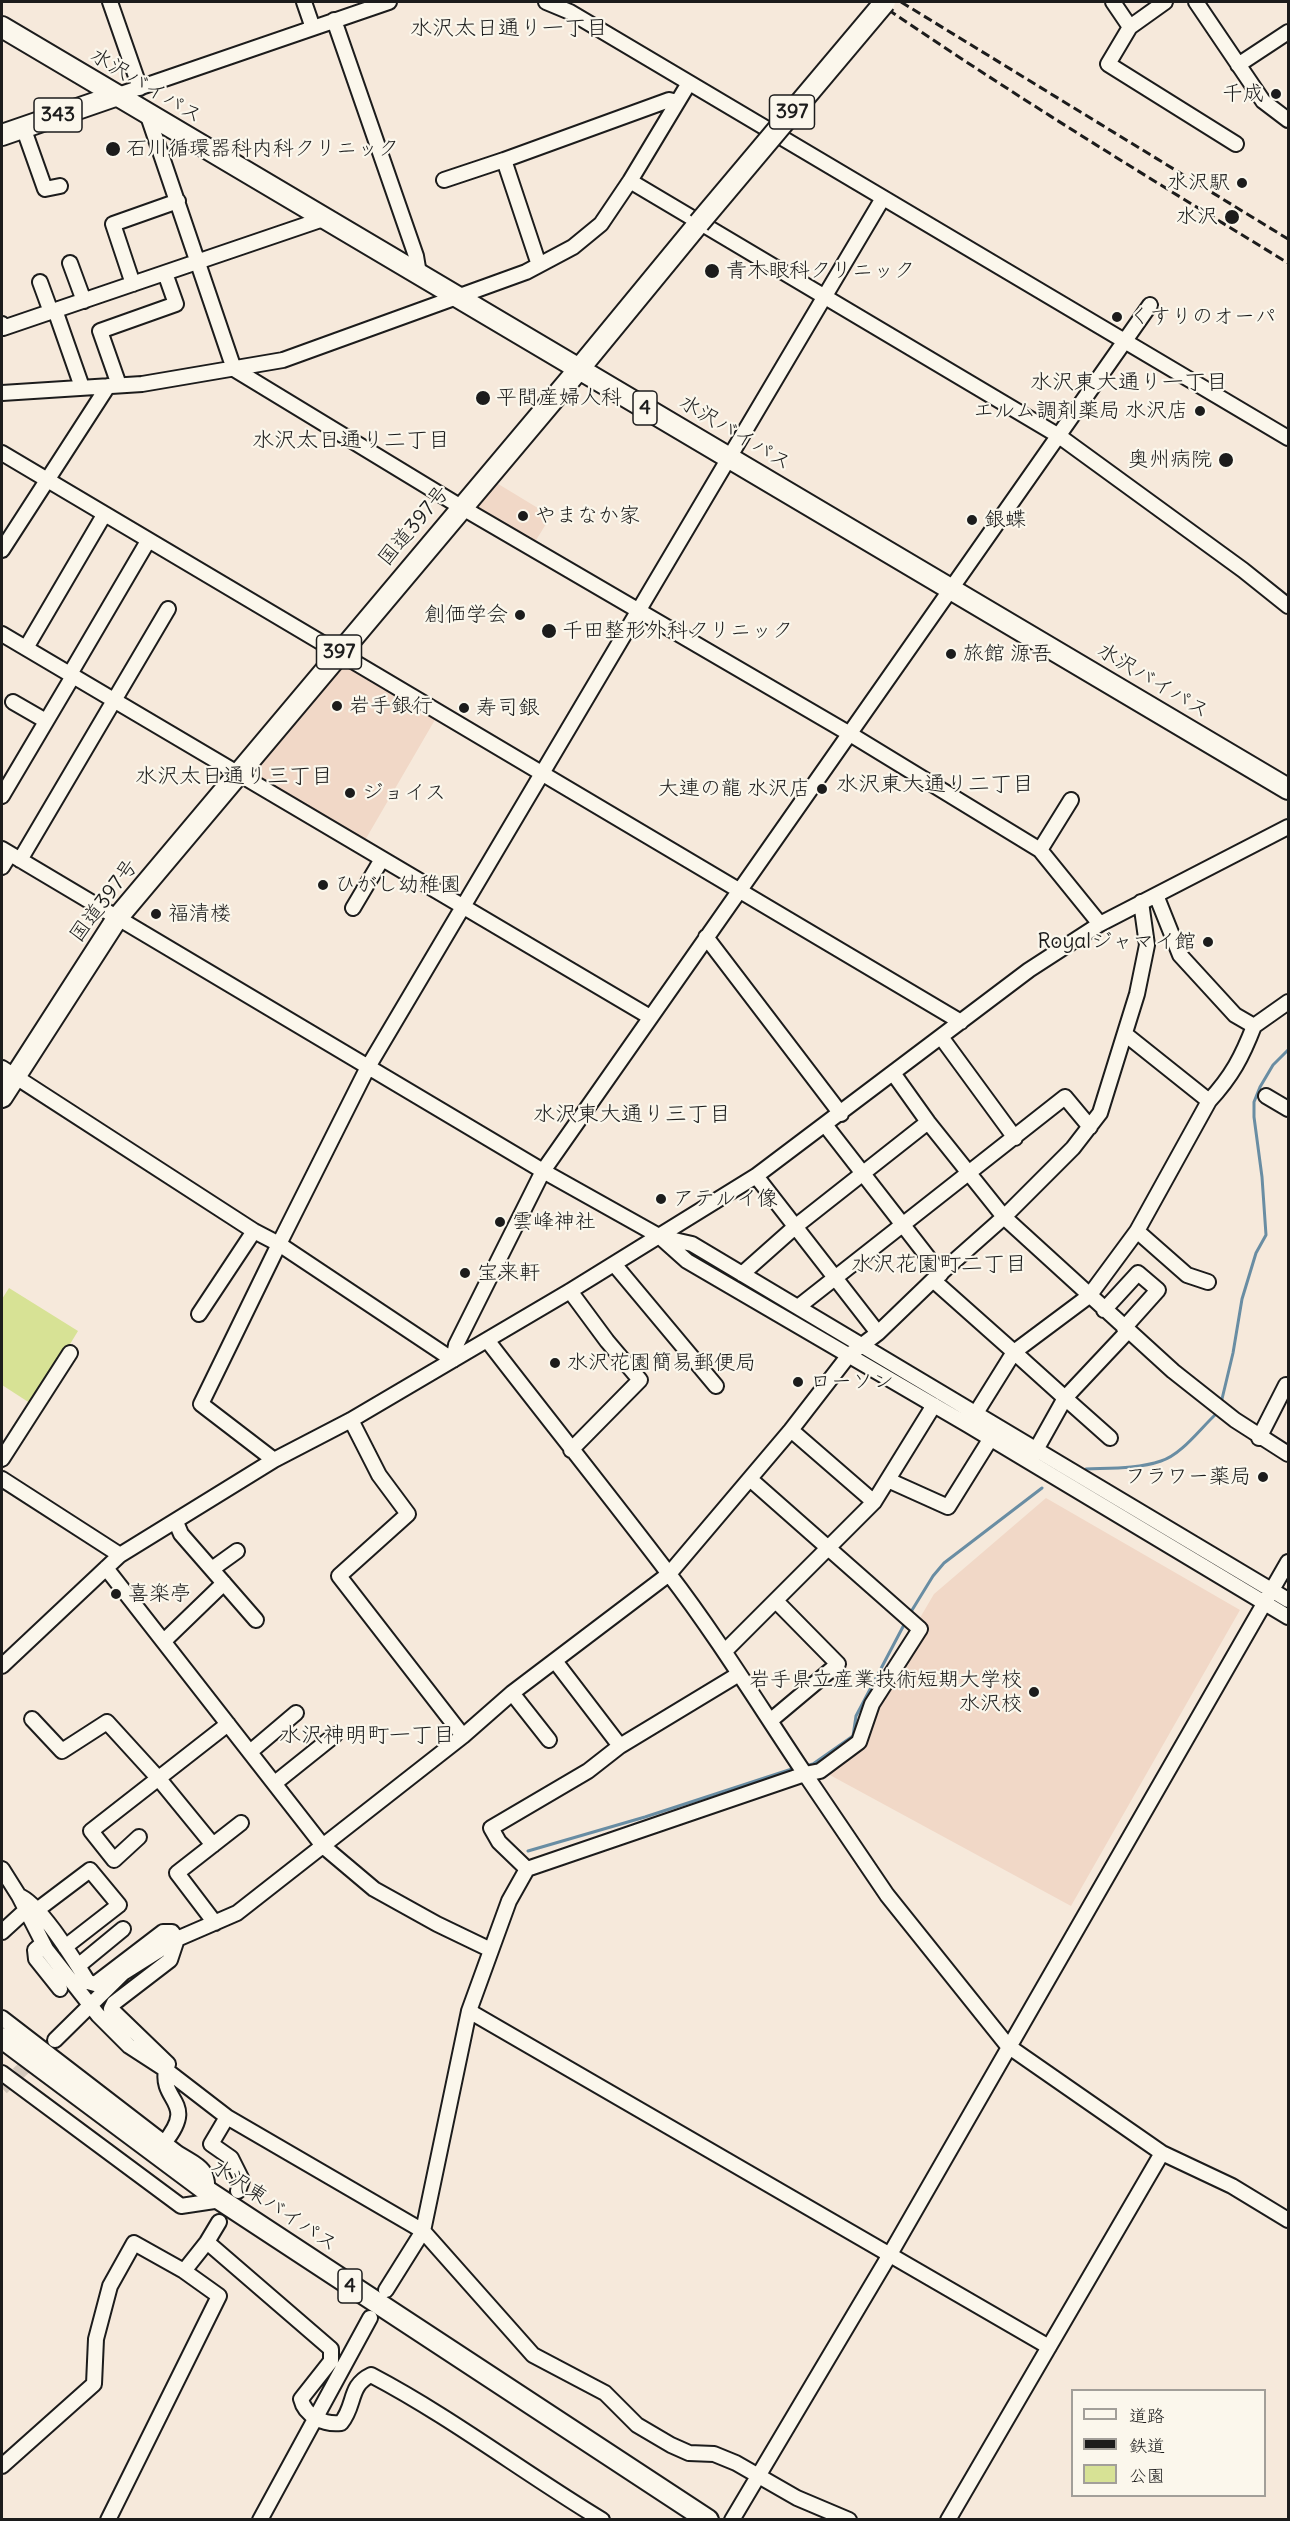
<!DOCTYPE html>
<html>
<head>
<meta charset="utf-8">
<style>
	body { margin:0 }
	#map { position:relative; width:1290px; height:2521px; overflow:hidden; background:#f6e9db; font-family:Delius,"Klee One",sans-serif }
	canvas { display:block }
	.frame { position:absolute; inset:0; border:3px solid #1c1c1c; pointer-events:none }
	.legend { position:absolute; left:1071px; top:2389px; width:195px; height:108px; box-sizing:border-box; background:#fbf7ec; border:2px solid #a29f99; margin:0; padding:8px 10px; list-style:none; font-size:18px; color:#1c1c1c }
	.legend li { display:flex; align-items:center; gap:12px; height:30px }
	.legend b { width:30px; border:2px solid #a29f99 }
</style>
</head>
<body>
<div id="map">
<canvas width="1290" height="2521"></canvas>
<div class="frame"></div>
<ul class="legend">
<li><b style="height:8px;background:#fbf7ec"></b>道路</li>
<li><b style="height:8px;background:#1c1c1c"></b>鉄道</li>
<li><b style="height:16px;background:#d7e295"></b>公園</li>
</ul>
</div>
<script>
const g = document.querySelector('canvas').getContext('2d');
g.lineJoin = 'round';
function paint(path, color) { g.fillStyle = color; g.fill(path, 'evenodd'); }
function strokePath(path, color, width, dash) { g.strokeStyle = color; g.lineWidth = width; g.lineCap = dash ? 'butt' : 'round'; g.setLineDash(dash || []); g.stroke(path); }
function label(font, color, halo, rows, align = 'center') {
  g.font = font + ' Delius,"Klee One",sans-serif'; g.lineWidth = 4.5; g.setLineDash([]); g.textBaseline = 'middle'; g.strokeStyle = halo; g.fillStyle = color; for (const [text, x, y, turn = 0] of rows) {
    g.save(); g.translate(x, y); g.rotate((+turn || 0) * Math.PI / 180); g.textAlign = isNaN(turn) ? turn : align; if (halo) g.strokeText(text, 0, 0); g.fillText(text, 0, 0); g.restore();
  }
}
const built = new Path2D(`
	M495,482L551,516L533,545L470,508Z
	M342,662L436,718L364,842L248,773Z
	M1046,1498L1240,1610L1071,1906L828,1774L934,1594Z`);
const green = new Path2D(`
	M9,1288L78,1331L33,1405L2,1385V1299Z`);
const stream = new Path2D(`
	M1222,1399L1233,1353L1242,1299L1256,1253L1266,1235L1262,1177L1254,1117V1102L1260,1087L1273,1065L1288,1050
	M1086,1469C1110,1468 1138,1469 1161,1461C1181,1455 1200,1429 1215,1415
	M909,1615L933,1576L944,1563L1042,1488
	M804,1766L813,1764L853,1736L856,1716L906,1621
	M528,1851L645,1817L795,1768`);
const minorTunnel = new Path2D(`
	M2,2088L38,2055`);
const minor = new Path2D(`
	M110,2L140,88
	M304,2L313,28
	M546,2L570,12L1288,438
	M1113,2L1130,27
	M1165,2L1130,27L1108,64L1236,144
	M1196,2L1263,101L1288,120
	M334,20L416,256L419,274
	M1238,65L1288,32
	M115,96L389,2
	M148,116L234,369L461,507L850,734L1040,850L1100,924
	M23,127L45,189L60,186
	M444,180L504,160
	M630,181L1059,436L1243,570L1288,606
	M70,263L84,301
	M539,265L504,160L669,100L677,102
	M40,282L51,312
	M133,284L113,224L178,201
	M55,310L82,387
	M2,324L3,328L326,218
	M119,385L100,331L176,304L165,273
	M2,393L142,384L283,360L526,272L573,247L601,224L630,181L689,83
	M2,453L961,1022
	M2,550L108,386
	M2,634L650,1017
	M26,648L104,515
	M70,674L148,541
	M13,702L46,721
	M2,796L73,676
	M2,849L543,1171L659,1236L687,1261L968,1425L1288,1617
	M1040,850L1071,800
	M20,860L168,609
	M2,867L10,854
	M1156,895L1180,955L1235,1015L1254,1026L1288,1002
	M353,908L382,859
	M706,937L841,1114
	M1125,1034L1209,1101C1232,1076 1242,1057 1254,1026
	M941,1037L1015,1138
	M2,1068L254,1231L279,1244L368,1067L883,198
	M893,1073L928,1122L1004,1217L1173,1371L1235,1420L1288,1454
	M1266,1096L1288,1109
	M826,1126L941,1274
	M756,1176L878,1333
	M1137,1231L1187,1275L1208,1282
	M661,1237L692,1244L1288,1600
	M614,1264L716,1386
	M742,1274L796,1226L928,1122
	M933,1280L1014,1352L971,1421
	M570,1291L607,1341L640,1380L571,1450
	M798,1307L1065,1097L1090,1127
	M1104,1310L1138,1273L1158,1290L1124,1328
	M199,1314L254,1231
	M1128,1331L1065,1398L1014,1352L1089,1296L1137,1231L1209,1101
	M351,1420L379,1475L408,1514L339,1576L463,1736
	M791,1430L874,1502
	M1259,1438L1286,1385
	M1032,1457L1065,1398L1110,1438
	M2,1459L70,1353
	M274,1460L201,1404L279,1244L453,1360L456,1345L543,1171L1150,305
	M2,1479L120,1555
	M750,1479L920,1629L872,1704L859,1742L820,1771L805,1774L887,1895L1008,2046L1162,2153L1232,2186L1288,2220
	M888,1480L948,1507L991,1438
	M176,1522L181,1534L256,1620
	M106,1568L323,1846L374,1889L437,1924L491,1950
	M212,1569L237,1551
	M164,1641L224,1583
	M725,1651L874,1502L934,1405
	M555,1661L620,1746
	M2,1666L120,1555L274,1460L351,1420L570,1291L756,1176L1029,970L1100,924L1288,827
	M512,1693L549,1740
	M32,1719L62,1751L107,1722L159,1779L213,1845
	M770,1721L838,1664L776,1601
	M250,1752L296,1713
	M275,1783L335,1735
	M139,1837L114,1860L91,1831L228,1724
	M2,1869L19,1896L46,1949L98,2015L129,2046L166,2070C160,2102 198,2102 164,2143
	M527,1869L499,1842L491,1828L588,1771L620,1746L739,1674
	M19,1896C39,1902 76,1963 88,1982L95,1984L163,1932H172L177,1939L170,1960L114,2003L111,2009L168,2064L166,2070L227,2117L423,2231L533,2355L605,2393L637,2425L671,2445L689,2453L714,2454L736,2463L797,2498L849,2520
	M37,1910L90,1870L119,1905L65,1947
	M215,1923L177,1873L241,1823
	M2,1932L26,1910
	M43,1943L35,1950L36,1959L60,1989
	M78,1966L123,1929
	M469,2011L1049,2347
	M2,2018L176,2152C195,2165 209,2166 207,2191
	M55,2040L123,1973L177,1939L237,1913L463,1736L512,1693L669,1574L791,1430L849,1355L878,1333L933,1280L1004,1217L1073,1148L1100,1113L1137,994L1147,945L1141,902
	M2,2073L181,2206L221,2200
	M227,2117L211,2144L231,2158L242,2180L238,2191
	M207,2242L331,2349V2361L301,2399C305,2416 324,2425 341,2423C356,2405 348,2386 371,2375C451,2417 524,2473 602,2520
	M184,2271L207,2242L219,2222
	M386,2290L423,2231L469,2011L509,1901L527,1869L805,1774C760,1707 718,1638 669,1574C609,1495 547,1418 487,1340
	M2,2466L94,2384L96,2339L110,2286L134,2243L184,2271L219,2296L108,2520
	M260,2520L370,2318
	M732,2520L889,2256L1288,1562
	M948,2520L1162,2153`);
const highway = new Path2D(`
	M2,27L1288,789
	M2,135L115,96
	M2,1097L118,917L579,369L699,223
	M2,2038L207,2191L708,2520`);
const rail = new Path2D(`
	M877,2C1011,94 1149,178 1288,263
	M901,2L1288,239`);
const highwayBridge = new Path2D(`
	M699,223L885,2`);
const markers = [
	[1276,94,6,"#1c1c1c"],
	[113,149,8,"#1c1c1c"],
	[1242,183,6,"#1c1c1c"],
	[1232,217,8,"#1c1c1c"],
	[712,271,8,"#1c1c1c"],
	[1117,317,6,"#1c1c1c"],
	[483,398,8,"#1c1c1c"],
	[1200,411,6,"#1c1c1c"],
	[1226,460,8,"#1c1c1c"],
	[523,516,6,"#1c1c1c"],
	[972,520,6,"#1c1c1c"],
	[520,615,6,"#1c1c1c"],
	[549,631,8,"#1c1c1c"],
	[951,654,6,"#1c1c1c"],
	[337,706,6,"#1c1c1c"],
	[464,708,6,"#1c1c1c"],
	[822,789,6,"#1c1c1c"],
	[350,793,6,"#1c1c1c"],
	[323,885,6,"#1c1c1c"],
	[156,914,6,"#1c1c1c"],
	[1208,942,6,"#1c1c1c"],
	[661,1199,6,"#1c1c1c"],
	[500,1222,6,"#1c1c1c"],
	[465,1273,6,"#1c1c1c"],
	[555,1363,6,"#1c1c1c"],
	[798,1382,6,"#1c1c1c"],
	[1263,1477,6,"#1c1c1c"],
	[116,1594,6,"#1c1c1c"],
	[1034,1692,6,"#1c1c1c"]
];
const shields = [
	[792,112,45],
	[58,115,48],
	[645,408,24],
	[339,652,45],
	[350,2286,24]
];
const shieldNames = [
	["397",792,112],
	["343",58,115],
	["4",645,408],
	["397",339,652],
	["4",350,2286]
];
const streetNames = [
	["水沢バイパス",146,86,31],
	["水沢バイパス",735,433,31],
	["国道397号",414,526,-50],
	["水沢バイパス",1153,681,31],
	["国道397号",104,901,-53],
	["水沢東バイパス",274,2206,34]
];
const poiNames = [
	["千成",1264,94,"right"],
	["石川循環器科内科クリニック",126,149],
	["水沢駅",1230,183,"right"],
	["水沢",1218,217,"right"],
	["青木眼科クリニック",726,271],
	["くすりのオーパ",1129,317],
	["平間産婦人科",496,398],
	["エルム調剤薬局 水沢店",1188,411,"right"],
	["奥州病院",1212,460,"right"],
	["やまなか家",535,516],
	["銀蝶",984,520],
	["創価学会",508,615,"right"],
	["千田整形外科クリニック",562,631],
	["旅館 源吾",963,654],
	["岩手銀行",349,706],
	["寿司銀",476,708],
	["大連の龍 水沢店",810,789,"right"],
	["ジョイス",362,793],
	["ひがし幼稚園",335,885],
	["福清楼",168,914],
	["Royalジャマイ館",1196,942,"right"],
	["アテルイ像",673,1199],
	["雲峰神社",512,1222],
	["宝来軒",477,1273],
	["水沢花園簡易郵便局",567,1363],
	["ローソン",810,1382],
	["フラワー薬局",1251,1477,"right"],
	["喜楽亭",128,1594],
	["岩手県立産業技術短期大学校",1022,1680,"right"],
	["水沢校",1022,1704,"right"]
];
const neighbourhoodNames = [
	["水沢太日通り一丁目",509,29],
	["水沢東大通り一丁目",1129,383],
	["水沢太日通り二丁目",351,441],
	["水沢太日通り三丁目",234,777],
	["水沢東大通り二丁目",935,785],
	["水沢東大通り三丁目",632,1115],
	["水沢花園町二丁目",939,1265],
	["水沢神明町一丁目",367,1736]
];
paint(built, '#f1d8c7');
paint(green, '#d7e295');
strokePath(stream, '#698da3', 3);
strokePath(minorTunnel, '#d5cabe', 14, [14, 7]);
strokePath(minor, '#1c1c1c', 18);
strokePath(highway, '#1c1c1c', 24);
strokePath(minor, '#fbf7ec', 14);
strokePath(highway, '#fbf7ec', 20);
strokePath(rail, '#1c1c1c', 3, [9, 4.5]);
strokePath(highwayBridge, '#1c1c1c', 24, []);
strokePath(highwayBridge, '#fbf7ec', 20);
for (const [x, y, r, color] of markers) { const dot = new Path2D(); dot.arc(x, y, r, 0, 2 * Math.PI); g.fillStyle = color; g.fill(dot); strokePath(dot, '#fbf7ec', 2); }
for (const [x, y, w] of shields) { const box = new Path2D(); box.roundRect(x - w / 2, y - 17, w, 34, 4.5); g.fillStyle = '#fbf7ec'; g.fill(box); strokePath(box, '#1c1c1c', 1.5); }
label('bold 20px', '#1c1c1c', null, shieldNames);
label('21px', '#1c1c1c', '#fbf7ec', streetNames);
label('21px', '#1c1c1c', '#fbf7ec', poiNames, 'left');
label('22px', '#1c1c1c', '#fbf7ec', neighbourhoodNames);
</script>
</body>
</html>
